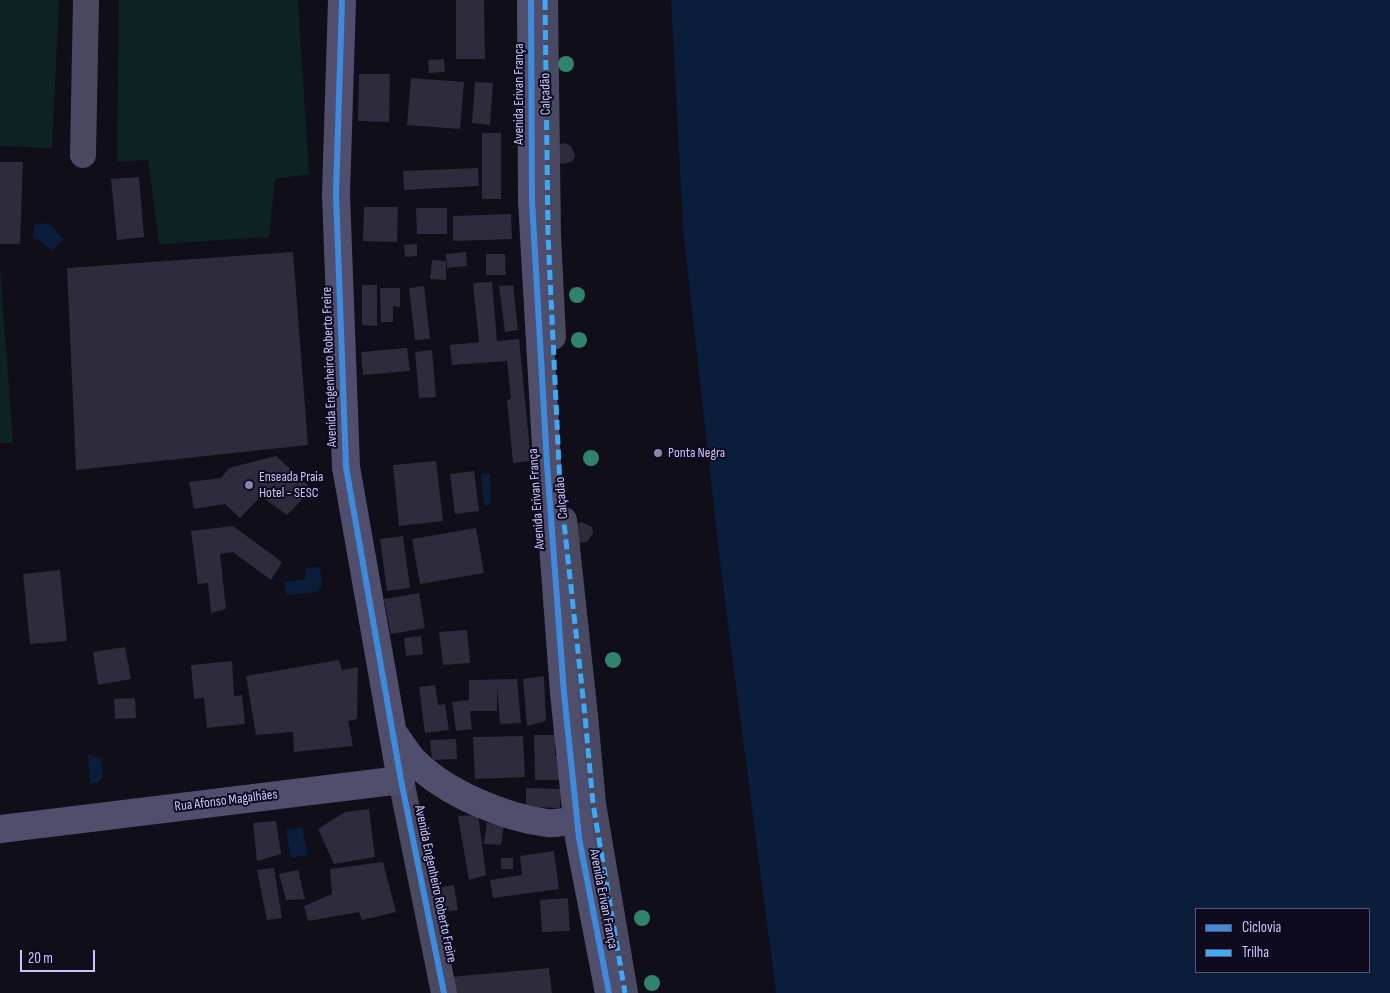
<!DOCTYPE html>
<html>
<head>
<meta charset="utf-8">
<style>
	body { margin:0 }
	#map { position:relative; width:1390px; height:993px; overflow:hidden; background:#100e18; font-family:"Sofia Sans Condensed",sans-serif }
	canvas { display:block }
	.legend { position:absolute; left:1195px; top:908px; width:175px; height:65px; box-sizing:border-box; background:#0c0a1c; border:1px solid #585577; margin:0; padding:6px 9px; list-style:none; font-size:15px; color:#c9c6ff }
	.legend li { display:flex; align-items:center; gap:10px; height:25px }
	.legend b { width:25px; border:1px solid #585577 }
	.scale { position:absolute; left:20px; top:950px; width:75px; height:22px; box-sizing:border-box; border:2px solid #c9c6ff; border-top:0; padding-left:6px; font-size:15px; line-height:18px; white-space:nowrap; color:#c9c6ff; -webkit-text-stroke:4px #0c0a1c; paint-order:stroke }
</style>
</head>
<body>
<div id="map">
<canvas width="1390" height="993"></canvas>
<ul class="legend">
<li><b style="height:6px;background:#408adc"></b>Ciclovia</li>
<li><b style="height:6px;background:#3fa9f5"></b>Trilha</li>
</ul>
<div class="scale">20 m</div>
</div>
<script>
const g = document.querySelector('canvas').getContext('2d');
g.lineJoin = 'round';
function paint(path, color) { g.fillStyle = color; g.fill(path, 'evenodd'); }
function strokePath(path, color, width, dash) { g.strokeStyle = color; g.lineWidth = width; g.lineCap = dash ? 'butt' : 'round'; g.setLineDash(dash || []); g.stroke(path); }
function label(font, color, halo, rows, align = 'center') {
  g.font = font + ' "Sofia Sans Condensed",sans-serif'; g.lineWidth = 4; g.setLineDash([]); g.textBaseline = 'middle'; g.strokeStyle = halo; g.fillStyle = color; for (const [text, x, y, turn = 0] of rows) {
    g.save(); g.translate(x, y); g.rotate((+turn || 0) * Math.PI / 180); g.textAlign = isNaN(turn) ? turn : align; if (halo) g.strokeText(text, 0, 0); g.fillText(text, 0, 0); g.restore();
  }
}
const green = new Path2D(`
	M0,0H59L52,148L0,146Z
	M119,0H298L309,174L275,179L269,237L159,244L148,160L117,162Z
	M0,266L13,443H0Z`);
const water = new Path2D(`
	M671,0H1390V993H776L721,571L683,229ZM1196,909H1369V972H1196Z
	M44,223L51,225L64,240L51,251L43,242L33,238L34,225Z
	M481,474H490L491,504L484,506Z
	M320,567L322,586L316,592L286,596L284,582L306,579L305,568Z
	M88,754L101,758L103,774L99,782L90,784Z
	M302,827L308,855L291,858L286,830Z`);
const building = new Path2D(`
	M456,0H484L485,59H456Z
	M444,59L445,72L429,73L428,60Z
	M359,74H390L389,122L358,121Z
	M411,78L464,82L460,129L407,125Z
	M475,82L493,83L490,125L472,123Z
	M482,133H501V199H482Z
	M565,143L571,146L575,155L573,161L563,164L559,163L558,145Z
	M0,162H23L20,244H0Z
	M478,168L479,186L404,190L403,171Z
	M139,177L144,237L117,240L111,179Z
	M364,207H398L397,242L363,241Z
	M416,208H447V234H417Z
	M511,214L512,239L453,241V216Z
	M417,244V256L405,257L404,245Z
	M293,252L308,445L76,470L67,268Z
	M466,252L467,266L447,268L446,254Z
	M486,254H505L506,275H486Z
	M432,260L446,261V280L430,279Z
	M492,282L497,341L519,339L531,461L513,463L507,400L511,399L507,361L452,365L450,345L479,342L473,283Z
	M362,285H377V326L362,325Z
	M513,285L518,330L505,332L499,286Z
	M424,286L430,339L415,340L409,288Z
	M380,288H400V307L393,306V322H381Z
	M407,348L410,371L363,375L361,352Z
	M432,350L436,397L419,398L415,352Z
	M276,456L312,489L287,515L261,496L240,518L225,504L194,509L189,482L221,478L229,468Z
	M436,461L443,521L399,526L393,465Z
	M474,471L479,511L455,514L450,474Z
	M582,522L592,527L593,533L587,542L580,543L577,542L576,524Z
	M233,526L282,562L271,580L233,552L220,554L226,609L211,613L208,583L198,584L191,531Z
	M476,528L484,573L420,584L412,539Z
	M403,536L410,588L387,591L380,539Z
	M60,570L67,641L30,644L23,574Z
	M419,593L425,628L391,634L384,599Z
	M467,630L470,663L443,665L439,632Z
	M421,636L423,654L406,656L404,638Z
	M125,647L131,679L98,685L93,652Z
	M339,660L342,670L358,667L357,719L348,721L353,746L294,752L293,732L256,735L246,676Z
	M232,661L234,696L242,695L245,724L207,728L204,698L194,699L191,665Z
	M544,676L546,721L527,726L523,679Z
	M517,679L521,723L500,724L497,685V711H470L472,729L456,731L452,702L469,700V680Z
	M435,685L438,705L445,704L449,730L425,733L419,687Z
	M135,698L136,718L115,719L114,699Z
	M534,735H555V756H566V780H535Z
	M523,736L525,777L475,779L473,737Z
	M456,739L457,759L432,760L430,740Z
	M526,788L561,789L560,808L526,807Z
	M369,809L375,857L334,864L318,829L345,812Z
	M478,815L486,875L469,880L458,816Z
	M276,821L281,854L257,861L253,823Z
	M487,823L504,825L501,845L484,844Z
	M554,851L559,889L493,898L490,880L522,875L520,856Z
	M501,858H513V869H501Z
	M383,862L396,912L362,920L359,912L308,921L304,906L332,894L330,869Z
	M274,868L282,918L267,920L257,870Z
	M298,870L305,899L286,900L279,874Z
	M454,885L458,910L435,913L431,889Z
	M568,898L570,931L542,932L540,900Z
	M549,968L552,993H502V988V993H451L450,977Z`);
const street = new Path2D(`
	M545,0L548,235L553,337
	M83,155L86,0
	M564,520L585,716L593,804L625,993
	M401,780L444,993`);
const secondary = new Path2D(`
	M531,0L532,201L547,464L564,693L579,838L609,993
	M394,734C401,743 407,754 415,762C446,793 503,817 547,823C557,824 568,821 578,819
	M0,829L401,780L346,467L336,194L342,0`);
const quiet = new Path2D(`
	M545,0L548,235L560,486L585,716L593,804L625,993`);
const cycleway = new Path2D(`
	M342,0L336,194L346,467L401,780L444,993
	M531,0L532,201L547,464L564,693L579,838L609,993`);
const trees = [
	[566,64],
	[577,295],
	[579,340],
	[591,458],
	[613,660],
	[642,918],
	[652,983]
];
const markers = [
	[658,453,5,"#8886ae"],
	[249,485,5,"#8886ae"]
];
const streetNames = [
	["Avenida Erivan França",519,94,-90],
	["Calçadão",546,94,-91],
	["Avenida Engenheiro Roberto Freire",330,367,-92],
	["Calçadão",562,498,-95],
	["Avenida Erivan França",537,499,-94],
	["Rua Afonso Magalhães",226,801,-7],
	["Avenida Engenheiro Roberto Freire",435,884,78],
	["Avenida Erivan França",603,899,79]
];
const poiNames = [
	["Ponta Negra",668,453],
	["Enseada Praia",259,477],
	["Hotel - SESC",259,493]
];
paint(green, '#0d2322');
paint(water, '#0a1d3a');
paint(building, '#2d2b3c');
strokePath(street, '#494961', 26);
strokePath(secondary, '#4f4f6d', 28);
strokePath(quiet, '#3fa9f5', 5, [10, 5]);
strokePath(cycleway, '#408adc', 6);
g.fillStyle = '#32836e';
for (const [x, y] of trees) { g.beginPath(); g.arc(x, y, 8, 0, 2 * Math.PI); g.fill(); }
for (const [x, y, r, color] of markers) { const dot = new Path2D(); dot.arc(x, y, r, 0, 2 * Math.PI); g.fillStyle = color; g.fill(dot); strokePath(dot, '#0c0a1c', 2); }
label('14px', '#c9c6ff', '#0c0a1c', streetNames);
label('14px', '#c9c6ff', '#0c0a1c', poiNames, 'left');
</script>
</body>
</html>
